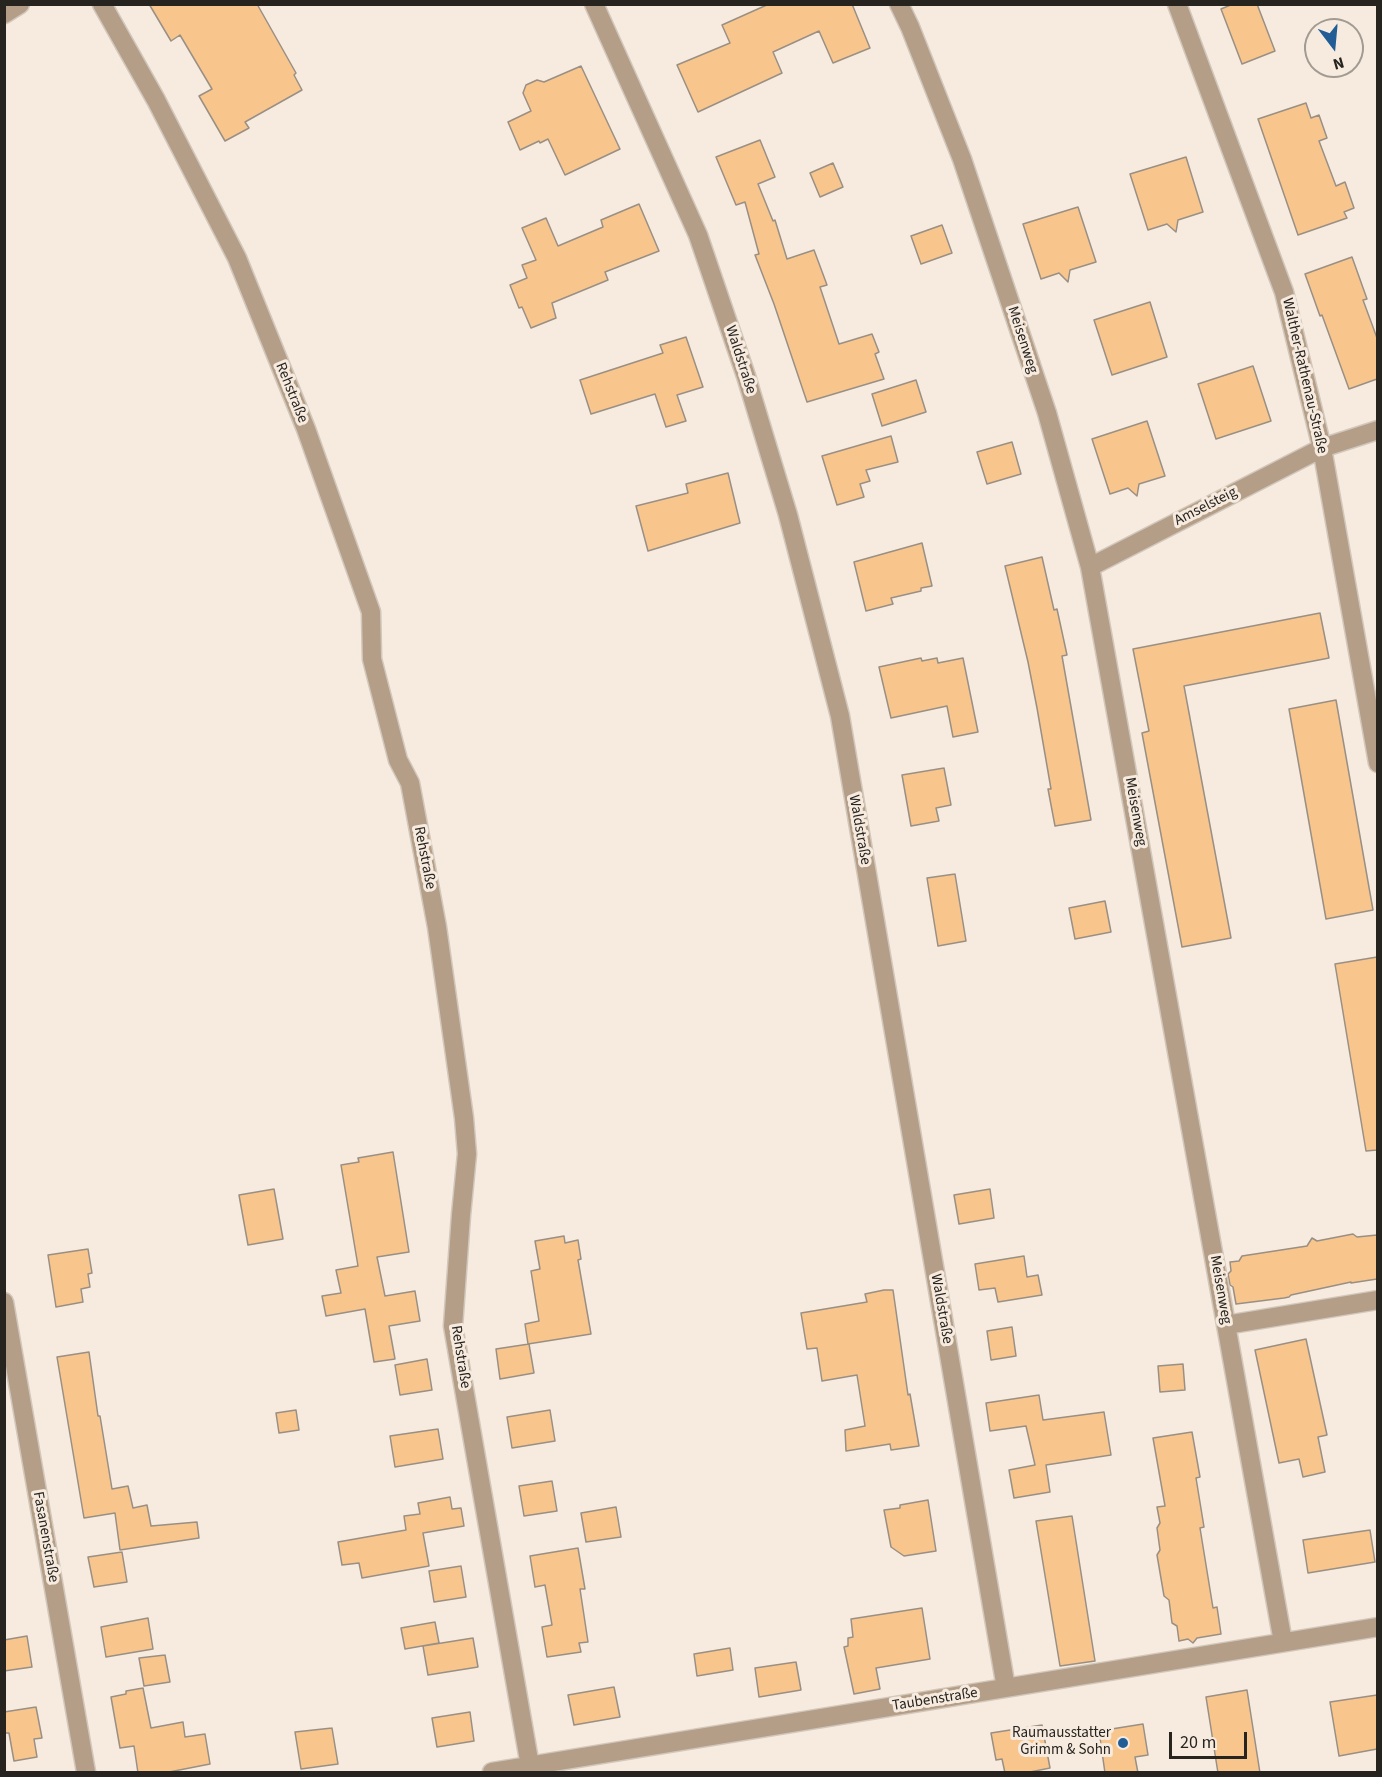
<!DOCTYPE html>
<meta charset="utf-8">
<style>
body{margin:0}
#map{position:relative;width:1382px;height:1777px;overflow:hidden;background:#f6ebde;font-family:"Source Sans 3",sans-serif}
canvas{display:block}
.frame{position:absolute;inset:0;border:6px solid #27231f;pointer-events:none}
.north{position:absolute;left:1304px;top:18px;width:60px;height:60px;box-sizing:border-box;background:#f6ebde;border:2px solid #a39b92;border-radius:50%;rotate:164deg;font-size:16px;font-weight:700;line-height:24px;text-align:center;color:#27231f}
.north::after{content:'';display:block;margin:auto;width:21px;height:27px;background:#225e95;clip-path:polygon(50% 0,100% 100%,50% 72%,0 100%)}
.scale{position:absolute;left:1169px;top:1732px;width:78px;height:27px;box-sizing:border-box;border:3px solid #27231f;border-top:0;padding-left:8px;font-size:18px;line-height:21px;white-space:nowrap;color:#27231f;-webkit-text-stroke:4px #f6ebde;paint-order:stroke}
</style>
<div id="map">
<canvas width="1382" height="1777"></canvas>
<div class="frame"></div>
<div class="north">N</div>
<div class="scale">20 m</div>
</div>
<script>
const g = document.querySelector('canvas').getContext('2d');
g.lineJoin = 'round';
function fill(path, color) {
  g.fillStyle = color;
  g.fill(path, 'evenodd');
}
function poly(rows) {
  const path = new Path2D();
  for (const r of rows) {
    path.moveTo(r[0], r[1]);
    for (let i = 2; i < r.length; i += 2) path.lineTo(r[i], r[i + 1]);
  }
  return path;
}
function trace(path, color, width, dash) {
  g.strokeStyle = color;
  g.lineWidth = width;
  g.lineCap = dash ? 'butt' : 'round';
  g.setLineDash(dash || []);
  g.stroke(path);
}
function write(font, color, halo, rows, align = 'center') {
  g.font = font + ' "Source Sans 3",sans-serif';
  g.lineWidth = 6;
  g.setLineDash([]);
  g.textBaseline = 'middle';
  g.strokeStyle = halo;
  g.fillStyle = color;
  for (const [text, x, y, turn = 0] of rows) {
    g.save();
    g.translate(x, y);
    g.rotate((+turn || 0) * Math.PI / 180);
    g.textAlign = isNaN(turn) ? turn : align;
    if (halo) g.strokeText(text, 0, 0);
    g.fillText(text, 0, 0);
    g.restore();
  }
}
const building = poly([
 [149,4,257,4,296,73,294,75,302,90,245,122,249,128,225,141,199,96,212,89,180,35,171,41,149,4],
 [769,4,852,4,870,48,833,63,819,31,773,52,782,73,698,112,677,65,730,43,722,25,769,4],
 [1233,4,1257,4,1275,51,1242,64,1221,9,1233,4],
 [581,66,620,149,565,175,548,139,540,143,539,141,520,150,508,122,531,111,523,93,526,85,537,80,544,82,581,66],
 [1306,103,1311,118,1319,115,1327,138,1319,141,1336,186,1345,182,1354,208,1344,212,1347,218,1298,235,1258,119,1306,103],
 [760,140,775,177,758,184,773,221,775,220,787,259,814,250,827,285,820,287,839,344,872,334,879,352,875,354,884,379,807,402,774,304,755,255,759,254,745,202,736,205,716,157,760,140],
 [1186,157,1203,212,1178,220,1176,232,1167,224,1148,230,1130,174,1186,157],
 [833,163,843,187,820,197,810,173,833,163],
 [639,204,659,251,605,272,608,280,552,303,556,318,531,328,522,307,519,308,510,285,527,278,522,265,536,260,522,228,546,218,558,246,603,227,601,220,639,204],
 [1078,207,1096,262,1070,270,1068,282,1059,273,1041,279,1023,224,1078,207],
 [942,225,952,253,921,264,911,236,942,225],
 [1352,257,1367,299,1363,300,1377,338,1377,379,1349,389,1322,315,1320,316,1305,274,1352,257],
 [1150,302,1167,357,1112,375,1094,320,1150,302],
 [686,337,703,387,677,395,686,421,666,427,655,394,591,414,580,380,663,353,660,345,686,337],
 [1253,366,1271,421,1216,439,1198,384,1253,366],
 [916,380,926,412,882,426,872,394,916,380],
 [1147,421,1165,476,1139,484,1137,496,1128,488,1110,494,1092,439,1147,421],
 [891,436,898,462,866,470,870,481,860,484,864,497,837,505,822,456,891,436],
 [1012,442,1021,474,987,484,977,452,1012,442],
 [728,473,740,523,648,551,636,506,688,493,686,484,728,473],
 [922,543,932,586,921,588,921,591,891,598,893,604,866,611,854,562,922,543],
 [1042,557,1054,610,1057,609,1067,655,1062,656,1091,820,1055,826,1048,789,1051,789,1037,708,1028,662,1005,566,1042,557],
 [1320,613,1329,658,1184,686,1231,938,1182,947,1142,733,1149,731,1133,649,1320,613],
 [921,658,922,661,937,658,938,663,963,658,978,732,953,737,947,706,891,718,879,667,921,658],
 [1336,700,1373,910,1326,919,1289,709,1336,700],
 [944,768,951,805,936,808,939,821,911,826,902,775,944,768],
 [955,874,966,941,938,946,927,878,955,874],
 [1105,901,1111,932,1075,939,1069,908,1105,901],
 [1377,957,1377,1150,1366,1151,1335,964,1377,957],
 [393,1152,409,1252,377,1257,385,1296,415,1291,420,1321,389,1326,395,1359,374,1362,365,1309,326,1316,322,1296,341,1293,336,1270,358,1266,341,1165,359,1162,358,1158,393,1152],
 [274,1189,283,1239,248,1245,239,1195,274,1189],
 [990,1189,994,1218,959,1224,954,1195,990,1189],
 [1353,1234,1357,1237,1377,1235,1377,1279,1351,1283,1351,1282,1291,1295,1289,1297,1284,1298,1236,1304,1233,1287,1230,1285,1228,1274,1231,1271,1230,1262,1239,1261,1242,1256,1307,1246,1312,1238,1317,1241,1353,1234],
 [564,1236,565,1243,578,1240,581,1259,578,1260,591,1334,528,1344,525,1324,539,1321,531,1271,540,1269,535,1241,564,1236],
 [88,1249,92,1273,88,1274,90,1287,81,1289,83,1302,56,1307,48,1255,88,1249],
 [1024,1256,1027,1277,1038,1275,1042,1295,998,1302,995,1288,979,1290,975,1264,1024,1256],
 [884,1290,893,1290,908,1395,910,1394,919,1446,891,1450,890,1444,846,1451,845,1430,865,1426,857,1375,822,1381,817,1348,807,1349,801,1313,867,1302,865,1294,884,1290],
 [1012,1327,1016,1356,991,1360,987,1331,1012,1327],
 [1306,1339,1327,1435,1318,1437,1325,1472,1303,1477,1299,1459,1279,1463,1255,1350,1306,1339],
 [529,1344,534,1373,500,1379,496,1349,529,1344],
 [89,1352,98,1416,100,1416,112,1489,128,1486,133,1508,147,1505,151,1526,197,1522,199,1538,120,1550,115,1513,84,1518,57,1357,89,1352],
 [427,1359,432,1390,400,1395,395,1365,427,1359],
 [1183,1364,1185,1390,1160,1392,1158,1366,1183,1364],
 [1039,1395,1043,1420,1104,1412,1111,1455,1046,1465,1050,1492,1014,1498,1009,1470,1035,1465,1026,1426,990,1431,986,1403,1039,1395],
 [296,1410,299,1430,279,1433,276,1413,296,1410],
 [550,1410,555,1441,512,1448,507,1417,550,1410],
 [438,1429,443,1459,395,1467,390,1436,438,1429],
 [1192,1432,1200,1477,1196,1478,1204,1527,1200,1528,1213,1608,1217,1607,1221,1634,1197,1638,1193,1643,1188,1639,1179,1641,1177,1626,1172,1623,1169,1600,1164,1596,1157,1555,1160,1550,1157,1528,1160,1523,1157,1507,1165,1506,1153,1438,1192,1432],
 [552,1481,557,1511,524,1516,519,1486,552,1481],
 [450,1497,452,1509,461,1508,464,1526,423,1533,429,1566,362,1578,359,1563,342,1565,338,1542,406,1530,404,1516,420,1514,418,1503,450,1497],
 [928,1500,936,1551,904,1556,891,1547,884,1510,900,1508,900,1505,928,1500],
 [616,1507,621,1537,586,1542,581,1513,616,1507],
 [1072,1516,1095,1661,1060,1666,1036,1521,1072,1516],
 [1370,1530,1375,1562,1308,1573,1303,1540,1370,1530],
 [578,1548,585,1589,580,1589,588,1642,579,1643,581,1652,547,1657,542,1627,552,1625,545,1585,535,1587,530,1556,578,1548],
 [122,1552,127,1582,94,1587,88,1557,122,1552],
 [461,1566,466,1597,434,1602,429,1571,461,1566],
 [922,1608,930,1659,876,1668,880,1689,854,1694,844,1647,848,1646,848,1638,853,1637,851,1619,922,1608],
 [148,1618,153,1649,106,1657,101,1627,148,1618],
 [435,1622,439,1643,405,1649,401,1628,435,1622],
 [27,1636,32,1667,4,1671,4,1640,27,1636],
 [473,1638,478,1667,428,1675,423,1646,473,1638],
 [730,1648,733,1670,697,1676,694,1654,730,1648],
 [165,1655,170,1682,144,1686,139,1658,165,1655],
 [796,1662,801,1690,759,1697,755,1668,796,1662],
 [614,1687,620,1717,574,1725,568,1695,614,1687],
 [143,1688,151,1728,183,1722,185,1737,205,1734,210,1764,164,1773,138,1773,134,1746,120,1748,111,1697,126,1694,126,1691,143,1688],
 [1247,1690,1260,1773,1218,1773,1206,1697,1247,1690],
 [1377,1695,1377,1749,1339,1756,1330,1702,1377,1695],
 [36,1707,42,1738,34,1739,37,1757,14,1761,9,1733,4,1733,4,1712,36,1707],
 [470,1712,474,1741,437,1747,432,1718,470,1712],
 [1143,1724,1148,1755,1135,1757,1138,1773,1105,1773,1099,1731,1143,1724],
 [1042,1725,1050,1768,1025,1773,1005,1773,1002,1759,996,1760,991,1733,1042,1725],
 [332,1728,338,1764,301,1769,295,1732,332,1728]
]);
const street = poly([
 [102,4,156,100,237,258,306,429,371,612,372,659,398,760,410,783,437,927,464,1118,467,1154,461,1215,453,1326,530,1766],
 [594,4,698,235,746,376,788,515,840,716,1006,1688],
 [899,4,910,27,962,159,1047,413,1090,567,1283,1642],
 [1177,4,1284,292,1322,448,1378,763],
 [4,14,20,4],
 [1090,567,1322,448,1378,430],
 [4,1302,86,1772],
 [1226,1325,1378,1300],
 [492,1772,1378,1627]
]);
const markers = [
 [1123,1743,6,"#225e95"]
];
const streetNames = [
 ["Meisenweg",1022,340,72],
 ["Waldstraße",740,360,72],
 ["Walther-Rathenau-Straße",1304,376,77],
 ["Rehstraße",291,393,68],
 ["Amselsteig",1206,507,-27],
 ["Meisenweg",1135,812,80],
 ["Waldstraße",859,830,80],
 ["Rehstraße",424,858,79],
 ["Meisenweg",1220,1290,80],
 ["Waldstraße",941,1309,80],
 ["Rehstraße",460,1357,81],
 ["Fasanenstraße",45,1537,80],
 ["Taubenstraße",935,1700,-9]
];
const poiNames = [
 ["Raumausstatter",1111,1734],
 ["Grimm & Sohn",1111,1751]
];
fill(building, '#f8c68d');
trace(building, '#9a8f84', 1.5);
trace(street, '#d1c7bc', 21);
trace(street, '#b49e87', 18);
for (const [x, y, r, color] of markers) {
  const dot = new Path2D();
  dot.arc(x, y, r, 0, 2 * Math.PI);
  g.fillStyle = color;
  g.fill(dot);
  trace(dot, '#f6ebde', 2);
}
write('15px', '#27231f', '#f6ebde', streetNames);
write('15px', '#27231f', '#f6ebde', poiNames, 'right');
</script>
